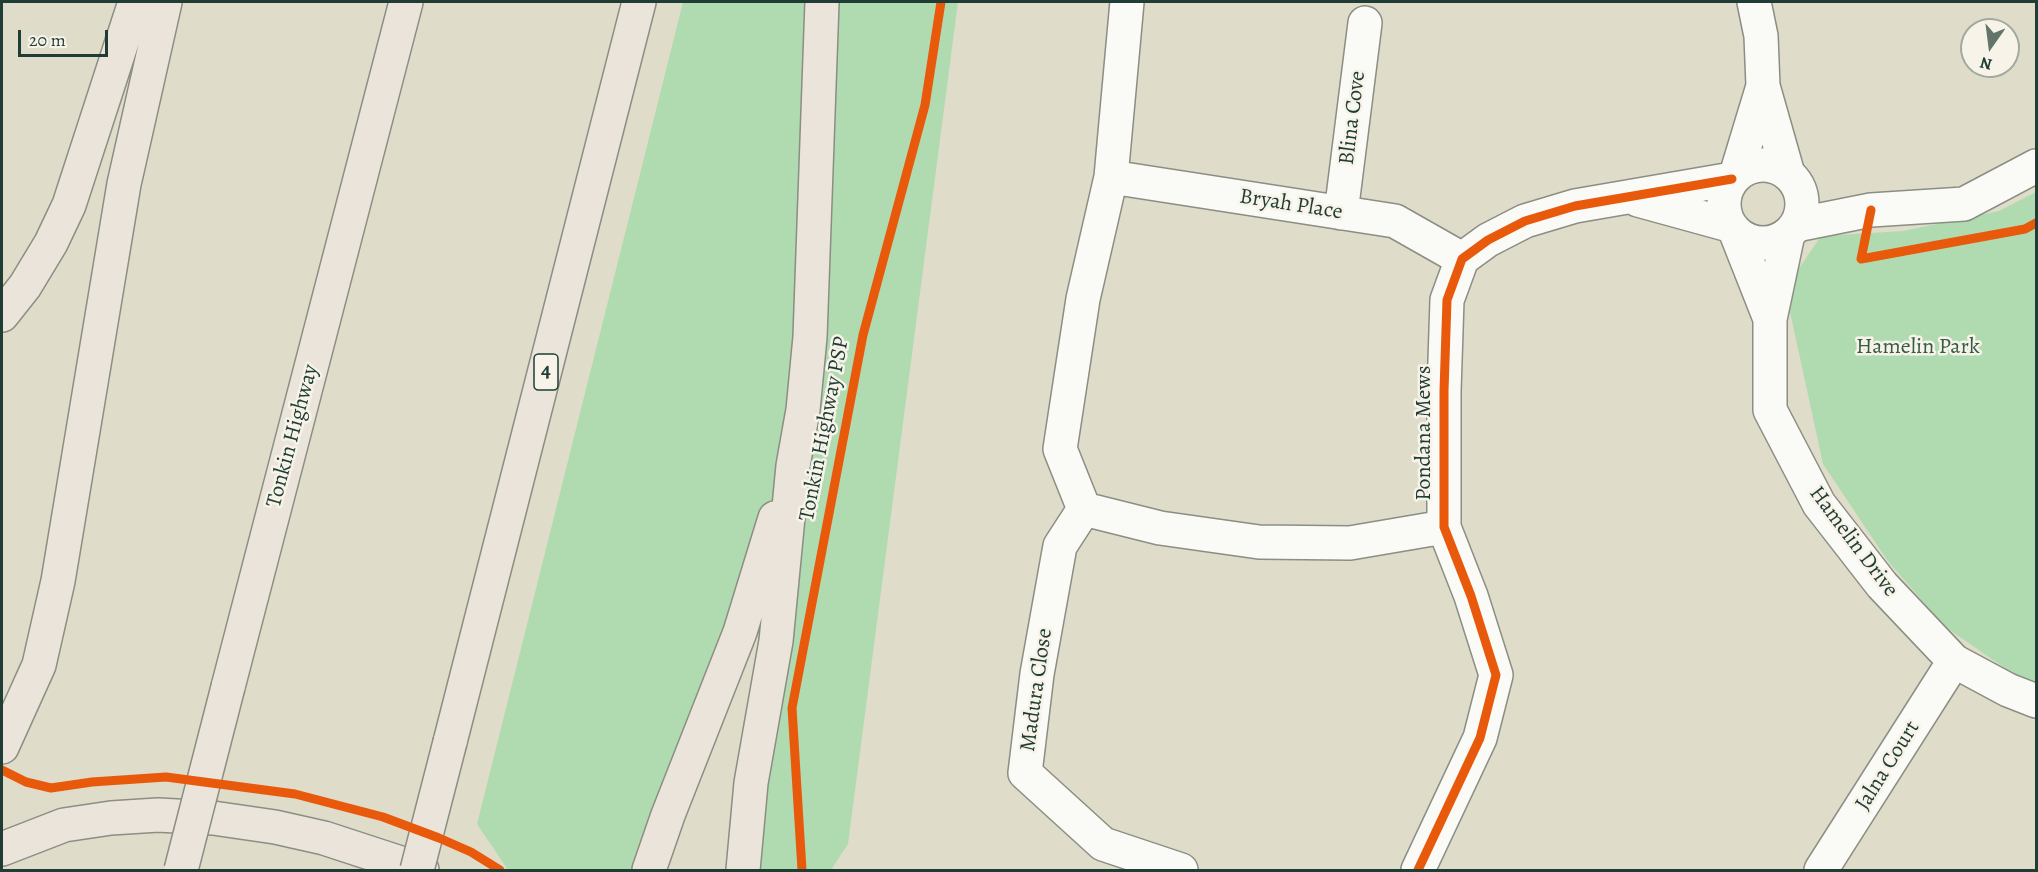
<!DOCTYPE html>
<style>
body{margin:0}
#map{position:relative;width:2038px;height:872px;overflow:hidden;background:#e0dcca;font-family:Alegreya,serif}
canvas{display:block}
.frame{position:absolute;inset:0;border:3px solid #1f3d34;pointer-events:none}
.north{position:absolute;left:1960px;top:18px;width:60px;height:60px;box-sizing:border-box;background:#f7f3e8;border:2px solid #a1aaa0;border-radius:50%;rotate:194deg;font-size:16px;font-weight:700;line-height:24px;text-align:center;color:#1f3d34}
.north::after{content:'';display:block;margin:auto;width:21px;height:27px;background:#637568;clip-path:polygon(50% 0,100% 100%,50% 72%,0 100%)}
.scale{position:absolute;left:18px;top:30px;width:90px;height:27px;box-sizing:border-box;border:3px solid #1f3d34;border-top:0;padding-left:8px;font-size:18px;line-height:21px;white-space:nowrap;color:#1f3d34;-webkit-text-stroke:4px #f7f3e8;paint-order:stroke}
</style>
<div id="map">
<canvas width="2038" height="872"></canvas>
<div class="frame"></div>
<div class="north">N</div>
<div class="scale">20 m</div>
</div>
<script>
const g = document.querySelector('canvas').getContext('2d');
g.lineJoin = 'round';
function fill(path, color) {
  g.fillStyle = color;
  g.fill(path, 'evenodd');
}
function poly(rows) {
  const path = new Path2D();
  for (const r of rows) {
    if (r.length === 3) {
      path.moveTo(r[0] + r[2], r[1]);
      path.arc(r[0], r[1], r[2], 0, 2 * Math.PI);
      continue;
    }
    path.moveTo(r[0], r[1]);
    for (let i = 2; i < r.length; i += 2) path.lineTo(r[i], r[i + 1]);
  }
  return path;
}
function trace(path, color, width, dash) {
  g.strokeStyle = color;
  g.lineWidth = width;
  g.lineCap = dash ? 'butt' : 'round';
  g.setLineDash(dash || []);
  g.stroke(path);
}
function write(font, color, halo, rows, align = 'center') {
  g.font = font + ' Alegreya,serif';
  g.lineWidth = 5;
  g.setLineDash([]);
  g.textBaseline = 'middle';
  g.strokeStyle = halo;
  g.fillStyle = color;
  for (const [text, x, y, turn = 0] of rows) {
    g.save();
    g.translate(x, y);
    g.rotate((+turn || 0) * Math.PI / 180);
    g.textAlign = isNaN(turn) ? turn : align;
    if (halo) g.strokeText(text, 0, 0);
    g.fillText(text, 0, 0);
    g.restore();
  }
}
const green = poly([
 [683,2,958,2,848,844,831,870,743,870,793,469,649,870,508,870,477,824],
 [2036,192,2036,683,2019,678,1944,626,1887,560,1823,464,1785,289,1821,236,1903,231,1999,211]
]);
const minor = poly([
 [1754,2,1761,36,1763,86,1788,174],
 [1763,204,39],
 [1736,175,1763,86],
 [1111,177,1395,221,1462,259],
 [1638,200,1729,225],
 [1341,213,1365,23],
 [1796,225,1871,210,1964,204,2036,166],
 [1736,233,1770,319],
 [1788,234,1770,319,1770,410,1819,504,1882,585,1954,661,2008,690,2036,701],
 [1084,509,1060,449,1083,299,1111,177,1127,2],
 [1181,870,1103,844,1025,773,1037,674,1060,546,1084,509,1160,528,1259,542,1350,543,1444,527],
 [1418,870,1480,738,1496,675,1471,596,1444,527,1444,391,1447,300,1462,259,1488,240,1525,221,1575,206,1732,179],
 [1821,870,1954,661]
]);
const major = poly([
 [2,849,64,825,111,818,158,815,213,818,275,827,324,838,422,870]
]);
const highway = poly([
 [2,315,25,286,51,243,69,205,135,2],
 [228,687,406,2],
 [450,742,639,2],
 [2,747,39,665,58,581,124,184,165,2],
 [649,870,668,815,740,632,775,518],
 [743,870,751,783,776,641,793,466,803,410,810,337,822,2]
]);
const highwayBridge = poly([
 [181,870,228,687],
 [417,870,450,742]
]);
const cycleway = poly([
 [1871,210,1861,259,2025,229,2036,223],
 [2,770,26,782,51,788,92,782,166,777,295,794,383,817,439,838,471,852,500,870],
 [802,870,792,708,863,335,925,105,941,2],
 [1418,870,1480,738,1496,675,1471,596,1444,527,1444,391,1447,300,1462,259,1488,240,1525,221,1575,206,1732,179]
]);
const shields = [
 [546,372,24]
];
const shieldNames = [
 ["4",546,372]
];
const streetNames = [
 ["Blina Cove",1353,118,-83],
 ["Bryah Place",1291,205,9],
 ["Tonkin Highway PSP",825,429,-79],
 ["Pondana Mews",1425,433,-90],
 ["Tonkin Highway",293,436,-75],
 ["Hamelin Drive",1853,542,53],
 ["Madura Close",1037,690,-82],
 ["Jalna Court",1888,766,-58]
];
const parkNames = [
 ["Hamelin Park",1918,348]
];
fill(green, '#b0dbb0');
trace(minor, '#8b8e83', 36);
trace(major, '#8b8e83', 36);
trace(highway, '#8b8e83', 36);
trace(minor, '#fafaf7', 33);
trace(major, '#ebe4da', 33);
trace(highway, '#ebe4da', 33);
trace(highwayBridge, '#8b8e83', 36, []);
trace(highwayBridge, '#ebe4da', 33);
trace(cycleway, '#e8590c', 9);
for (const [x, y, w] of shields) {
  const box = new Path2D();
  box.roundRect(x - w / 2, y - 18, w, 36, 4.5);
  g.fillStyle = '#f7f3e8';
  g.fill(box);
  trace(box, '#1f3d34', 1.5);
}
write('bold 21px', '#1f3d34', null, shieldNames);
write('22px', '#1f3d34', '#f7f3e8', streetNames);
write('22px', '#345c48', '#f7f3e8', parkNames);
</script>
